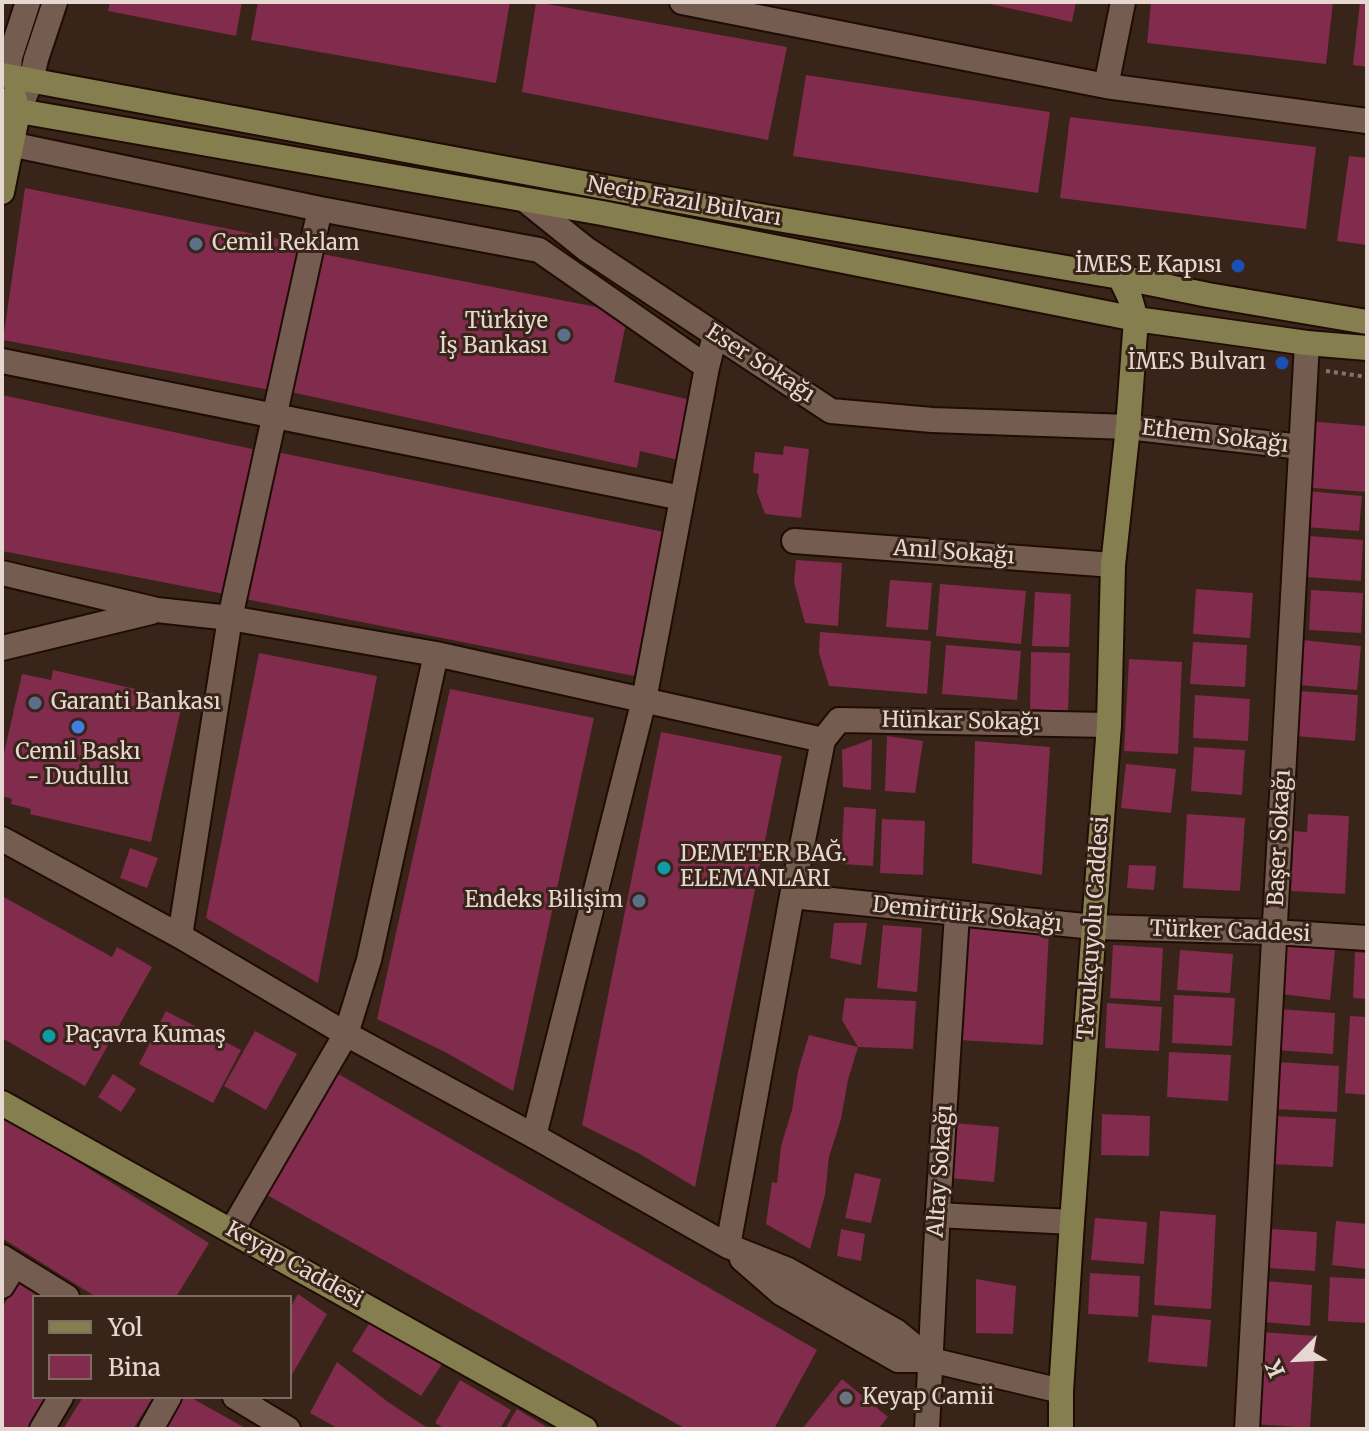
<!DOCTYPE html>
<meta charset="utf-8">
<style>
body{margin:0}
#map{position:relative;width:1369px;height:1431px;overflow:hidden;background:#382419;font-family:Merriweather,serif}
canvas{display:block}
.frame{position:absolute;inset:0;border:4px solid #e6d8d1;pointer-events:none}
.legend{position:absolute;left:32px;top:1295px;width:260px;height:104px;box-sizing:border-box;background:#382419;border:2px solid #7e6c63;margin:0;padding:10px 14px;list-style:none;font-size:24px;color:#e6d8d1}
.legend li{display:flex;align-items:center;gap:16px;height:40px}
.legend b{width:40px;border:2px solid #7e6c63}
.north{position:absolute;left:1257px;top:1319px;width:80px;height:80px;-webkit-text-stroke:6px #382419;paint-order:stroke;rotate:246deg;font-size:22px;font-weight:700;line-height:32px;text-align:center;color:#e6d8d1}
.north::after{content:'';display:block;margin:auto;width:28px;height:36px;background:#e6d8d1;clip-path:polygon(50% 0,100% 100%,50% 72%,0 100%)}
</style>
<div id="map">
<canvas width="1369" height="1431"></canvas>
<div class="frame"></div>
<ul class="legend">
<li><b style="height:10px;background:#857e4e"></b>Yol</li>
<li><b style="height:22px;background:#812b4d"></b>Bina</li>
</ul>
<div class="north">K</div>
</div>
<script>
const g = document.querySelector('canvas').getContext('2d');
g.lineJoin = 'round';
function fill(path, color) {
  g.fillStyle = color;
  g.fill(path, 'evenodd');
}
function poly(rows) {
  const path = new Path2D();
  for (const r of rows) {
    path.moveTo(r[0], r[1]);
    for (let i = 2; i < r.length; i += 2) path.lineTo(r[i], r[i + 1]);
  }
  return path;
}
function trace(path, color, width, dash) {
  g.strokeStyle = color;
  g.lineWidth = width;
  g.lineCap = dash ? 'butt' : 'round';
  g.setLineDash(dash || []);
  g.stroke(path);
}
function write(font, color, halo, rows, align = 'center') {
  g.font = font + ' Merriweather,serif';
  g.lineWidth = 6;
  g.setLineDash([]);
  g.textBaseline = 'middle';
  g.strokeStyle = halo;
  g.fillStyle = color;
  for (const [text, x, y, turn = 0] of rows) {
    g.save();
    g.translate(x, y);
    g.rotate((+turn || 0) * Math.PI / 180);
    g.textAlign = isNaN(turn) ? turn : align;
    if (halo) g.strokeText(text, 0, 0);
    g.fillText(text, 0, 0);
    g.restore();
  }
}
const building = poly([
 [110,2,242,2,236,36,108,11],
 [258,2,510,2,496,83,251,40],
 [536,2,787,47,768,140,522,92],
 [981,2,1076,2,1072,22],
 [1151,2,1333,2,1326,64,1147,43],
 [1360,2,1367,2,1367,67,1353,65],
 [806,75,1050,112,1038,193,793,156],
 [1070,117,1316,147,1306,229,1060,198],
 [1349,156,1367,158,1367,245,1337,241],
 [25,188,304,244,270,390,3,340],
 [322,254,628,313,614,382,691,400,678,460,640,451,637,468,291,392],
 [2,395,257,450,224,594,2,551],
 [1306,421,1367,426,1367,492,1301,487],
 [784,446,809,449,801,518,765,514,757,492,759,474,753,473,755,452,783,455],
 [277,452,664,532,634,676,245,599],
 [1307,491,1362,496,1359,531,1305,527],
 [1308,536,1363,540,1361,581,1306,577],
 [796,560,842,563,838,626,805,623,794,582],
 [890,580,932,583,928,630,886,627],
 [940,584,1026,591,1021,644,936,636],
 [1196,589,1253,593,1250,638,1193,634],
 [1311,590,1363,593,1361,633,1309,630],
 [1035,592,1071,594,1069,647,1032,646],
 [820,632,931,641,927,694,829,686,819,653],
 [1302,640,1361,646,1357,690,1299,685],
 [1193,642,1247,645,1245,687,1190,684],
 [946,645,1021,651,1017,700,942,694],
 [1031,652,1070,653,1068,711,1030,709],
 [259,653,377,676,318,983,206,918],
 [1129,659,1182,662,1178,754,1124,751],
 [53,670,183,700,151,842,30,814,31,809,11,804,12,799,2,796,2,762,22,674,51,680],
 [450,689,594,718,513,1091,447,1053,377,1019],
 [1299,691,1358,695,1355,741,1296,736],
 [1195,695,1250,699,1248,741,1193,738],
 [661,732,782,756,695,1187,640,1154,582,1125],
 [887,736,923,741,915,793,885,791],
 [872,739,871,790,843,787,842,750],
 [975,741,1050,747,1042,875,972,863],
 [1194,747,1245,750,1242,795,1191,791],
 [1126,764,1176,769,1171,813,1121,808],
 [844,807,876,809,873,866,841,864],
 [1187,814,1245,818,1240,891,1183,888],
 [1308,814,1349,816,1345,894,1291,891,1294,831,1307,832],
 [882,819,925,821,923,875,880,873],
 [130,848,158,858,147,888,120,878],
 [1129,865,1156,866,1154,890,1127,888],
 [2,896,112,957,117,947,152,967,85,1086,2,1038],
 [834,923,867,923,861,965,830,958],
 [883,925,922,928,917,992,877,988],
 [966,927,1049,932,1043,1045,959,1040],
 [1286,944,1335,950,1330,1000,1281,994],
 [1113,945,1163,948,1160,1001,1110,998],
 [1180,950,1233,954,1230,993,1177,990],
 [1355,952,1367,953,1367,999,1353,998],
 [1174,995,1235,998,1232,1046,1172,1043],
 [845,998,916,1001,913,1049,858,1047,842,1020],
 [1107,1003,1162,1007,1159,1051,1105,1048],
 [1279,1009,1335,1013,1333,1054,1276,1050],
 [166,1011,241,1050,213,1103,139,1064],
 [1350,1016,1367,1017,1367,1095,1345,1093],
 [255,1031,297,1054,266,1110,224,1086],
 [809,1035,858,1047,848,1080,841,1119,829,1157,825,1195,810,1249,766,1224,772,1182,777,1183,781,1146,792,1110,798,1071],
 [1169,1052,1231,1055,1228,1101,1167,1097],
 [1276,1062,1339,1066,1337,1112,1274,1109],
 [335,1072,817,1350,774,1429,686,1429,267,1195],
 [113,1074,136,1089,121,1112,98,1097],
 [1102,1114,1150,1116,1149,1156,1101,1155],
 [2,1115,209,1243,176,1297,96,1297,2,1238],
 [1273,1116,1336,1119,1333,1167,1270,1164],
 [954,1123,999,1127,994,1182,949,1178],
 [855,1173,881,1179,871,1223,845,1218],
 [1160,1211,1216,1215,1211,1309,1154,1305],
 [1095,1218,1147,1222,1144,1264,1091,1260],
 [1336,1221,1367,1224,1367,1269,1332,1265],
 [841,1229,865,1234,861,1261,837,1256],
 [1270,1229,1317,1232,1315,1271,1267,1268],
 [1090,1273,1140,1276,1138,1317,1088,1314],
 [1330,1277,1367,1279,1367,1323,1328,1321],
 [976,1279,1016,1286,1013,1334,976,1333],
 [18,1281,41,1297,34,1297,34,1397,51,1397,32,1429,2,1429,2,1308],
 [1266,1281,1312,1285,1310,1326,1263,1322],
 [298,1294,327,1314,290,1378,290,1308],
 [1152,1315,1211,1320,1207,1367,1148,1362],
 [372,1319,442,1364,421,1396,352,1351],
 [1261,1332,1316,1336,1310,1428,1255,1424],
 [337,1362,388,1402,429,1429,339,1429,310,1413],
 [842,1379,888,1417,878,1429,802,1429],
 [460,1380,511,1410,500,1429,446,1429,435,1423],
 [83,1397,149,1397,152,1399,133,1429,63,1429],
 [184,1397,190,1397,247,1429,166,1429],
 [517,1409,550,1429,505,1429]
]);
const path = poly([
 [1326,371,1367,377]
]);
const minor = poly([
 [682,2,1106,86,1367,121],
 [8,76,10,57,28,2],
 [1106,86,1123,2],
 [18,112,31,81,36,59,55,2],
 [10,144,320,209,539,250,707,367],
 [525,200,586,249,831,411,932,420,1128,427,1301,447],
 [2,361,682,498],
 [794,541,1113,565],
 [2,573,157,610,230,618,436,654,823,740,792,896,728,1246],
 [2,648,151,612],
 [823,740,839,720,1109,725],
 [2,839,180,936,346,1034,534,1136,728,1246,788,1270,897,1332,931,1360],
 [792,896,1094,927,1274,932,1367,938],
 [180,936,230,618,320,209],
 [534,1136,644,700,707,367,715,335],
 [937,1215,1072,1222],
 [232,1230,346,1034,369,960,436,654],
 [2,1257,67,1297],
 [742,1259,781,1293,898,1360,931,1360,1061,1391],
 [2,1286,15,1265],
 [235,1397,288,1429],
 [42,1429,61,1397],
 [151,1429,169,1397],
 [927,1429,938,1210,957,914],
 [1247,1429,1307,343]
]);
const major = poly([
 [2,75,766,217,1120,277,1208,295,1367,322],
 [2,108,602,213,1136,319,1307,343,1367,348],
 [2,192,18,112,14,96],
 [2,1103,585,1429],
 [1061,1429,1061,1391,1072,1222,1109,725,1113,565,1128,427,1136,319,1130,298,1120,277]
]);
const markers = [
 [196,244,8,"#5c6f8a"],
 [1238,266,8,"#1a4fb4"],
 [564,335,8,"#5c6f8a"],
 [1282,363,8,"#1a4fb4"],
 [35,703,8,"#5c6f8a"],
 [78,727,8,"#3f7fe0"],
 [664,868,8,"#0f9aa8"],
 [639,901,8,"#5c6f8a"],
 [49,1036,8,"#0f9aa8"],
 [846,1398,8,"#6b7280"]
];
const streetNames = [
 ["Necip Fazıl Bulvarı",684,202,10],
 ["Eser Sokağı",760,364,33],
 ["Ethem Sokağı",1215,437,7],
 ["Anıl Sokağı",954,553,4],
 ["Hünkar Sokağı",961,722,1],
 ["Başer Sokağı",1280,838,-87],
 ["Demirtürk Sokağı",967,915,6],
 ["Tavukçuyolu Caddesi",1094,928,-86],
 ["Türker Caddesi",1230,932,2],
 ["Altay Sokağı",941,1171,-86],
 ["Keyap Caddesi",294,1265,29]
];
const poiNames = [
 ["Cemil Reklam",212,244],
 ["İMES E Kapısı",1222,266,"right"],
 ["Türkiye",548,322,"right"],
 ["İş Bankası",548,347,"right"],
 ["İMES Bulvarı",1266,363,"right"],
 ["Garanti Bankası",51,703],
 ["Cemil Baskı",78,753,"center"],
 ["- Dudullu",78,778,"center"],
 ["DEMETER BAĞ.",680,855],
 ["ELEMANLARI",680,880],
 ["Endeks Bilişim",623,901,"right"],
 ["Paçavra Kumaş",65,1036],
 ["Keyap Camii",862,1398]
];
fill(building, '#812b4d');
trace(minor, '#1f0c04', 28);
trace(major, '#1f0c04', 28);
trace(path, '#86746b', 4, [4, 4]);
trace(minor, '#755c50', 24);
trace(major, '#857e4e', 24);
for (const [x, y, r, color] of markers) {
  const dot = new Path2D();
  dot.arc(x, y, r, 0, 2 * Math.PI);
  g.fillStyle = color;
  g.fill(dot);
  trace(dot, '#382419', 3);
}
write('22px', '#e6d8d1', '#382419', streetNames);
write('22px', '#e6d8d1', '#382419', poiNames, 'left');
</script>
